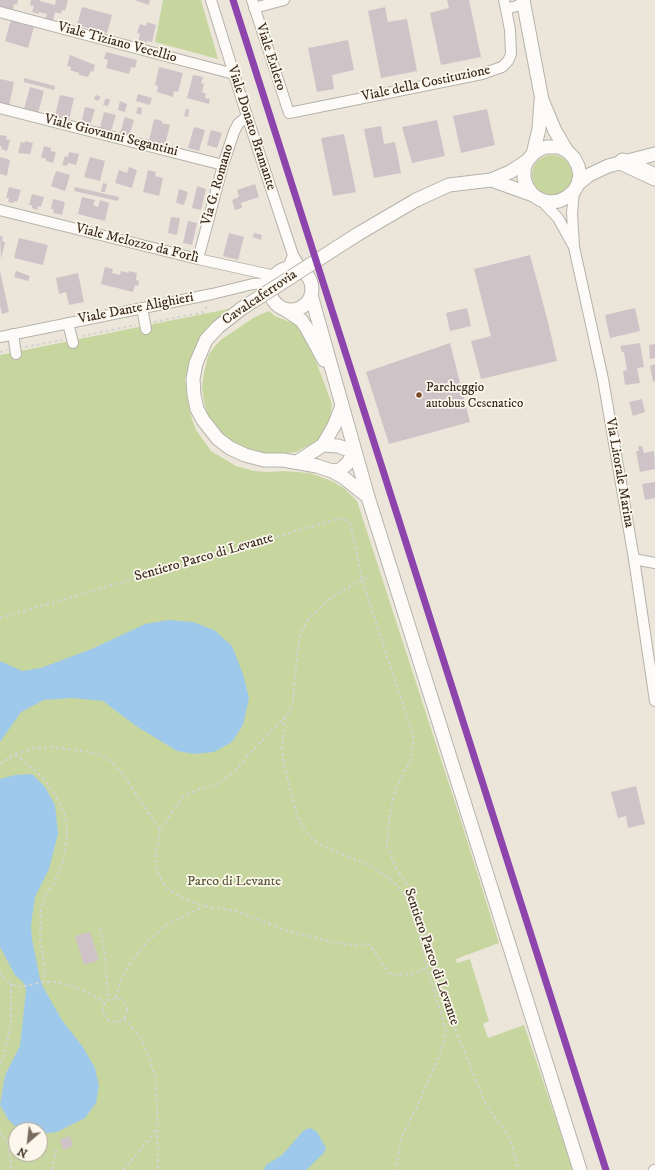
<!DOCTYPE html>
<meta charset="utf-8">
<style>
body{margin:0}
#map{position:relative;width:655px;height:1170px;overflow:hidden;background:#ebe6d9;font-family:"IM FELL DW Pica",serif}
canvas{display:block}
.north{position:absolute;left:8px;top:1122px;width:40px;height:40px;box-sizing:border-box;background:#fbf7ec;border:1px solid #aea59a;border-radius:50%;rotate:208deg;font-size:11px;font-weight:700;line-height:16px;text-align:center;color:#3b2a1e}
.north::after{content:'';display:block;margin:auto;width:14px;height:18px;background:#796c5f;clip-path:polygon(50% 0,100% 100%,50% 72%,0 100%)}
</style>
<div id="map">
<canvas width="655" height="1170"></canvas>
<div class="north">N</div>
</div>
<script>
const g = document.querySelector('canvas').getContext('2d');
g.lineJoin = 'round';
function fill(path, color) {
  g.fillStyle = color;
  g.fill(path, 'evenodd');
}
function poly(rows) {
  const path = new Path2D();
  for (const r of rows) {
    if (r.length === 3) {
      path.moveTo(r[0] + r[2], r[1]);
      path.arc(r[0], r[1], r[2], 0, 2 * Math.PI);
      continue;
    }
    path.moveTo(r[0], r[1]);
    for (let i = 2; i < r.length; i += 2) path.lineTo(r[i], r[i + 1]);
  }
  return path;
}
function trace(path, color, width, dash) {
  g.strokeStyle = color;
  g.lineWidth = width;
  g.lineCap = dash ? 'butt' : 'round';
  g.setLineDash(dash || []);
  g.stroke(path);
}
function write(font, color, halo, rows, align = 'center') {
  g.font = font + ' "IM FELL DW Pica",serif';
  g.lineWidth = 3.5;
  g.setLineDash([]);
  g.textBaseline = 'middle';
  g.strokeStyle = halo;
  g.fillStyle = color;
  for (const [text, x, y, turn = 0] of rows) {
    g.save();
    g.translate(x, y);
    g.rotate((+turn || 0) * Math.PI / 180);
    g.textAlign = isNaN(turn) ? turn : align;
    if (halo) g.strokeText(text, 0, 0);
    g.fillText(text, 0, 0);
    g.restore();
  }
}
const green = poly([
 [163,0,201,0,218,59,155,42],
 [552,175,20],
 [238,307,196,347,185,380,189,408,192,419,196,430,211,451,236,466,254,471,268,472,284,471,310,473,332,481,345,489,357,501,461,821,499,943,456,959,457,963,470,959,489,1021,483,1024,488,1038,524,1025,573,1170,0,1170,0,355],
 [16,1130,40,1130,40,1154,16,1154],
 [269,311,275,316,295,324,304,335,311,348,332,404,330,419,320,439,296,452,279,454,253,453,223,437,208,417,204,402,202,387,204,373,208,356,214,347,222,339,255,317]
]);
const water = poly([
 [169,620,193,622,214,630,232,646,243,674,249,698,243,725,232,742,214,752,194,754,177,751,136,726,103,701,72,698,44,700,21,712,0,742,0,661,22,671,41,668,94,648,145,624],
 [32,774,45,787,55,805,58,834,49,869,35,897,31,925,32,939,40,979,43,987,62,1020,83,1047,95,1068,99,1086,96,1103,85,1118,57,1132,40,1134,40,1130,19,1130,8,1119,0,1105,5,1075,20,1046,26,990,23,982,15,975,0,947,0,779,15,775],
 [310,1128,317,1132,326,1148,324,1153,306,1170,264,1170,266,1165,282,1155,304,1130]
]);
const building = poly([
 [0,0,18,0,17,5,14,4,13,10,0,6],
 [31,0,40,0,40,1,55,5,56,0,68,0,65,11,62,10,61,14,55,12,53,21,45,19,47,14,39,12,39,14,32,12,34,6,30,5],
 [134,0,150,0,149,5],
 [447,0,469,0,481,57,441,65,430,13,449,8],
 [82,7,112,15,107,33,77,25],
 [385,7,388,22,407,19,417,71,381,78,368,11],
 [11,20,34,27,28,48,5,41],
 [147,22,156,25,152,42,147,41,146,44,138,42,140,34,137,33,140,24,146,26],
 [348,40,354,70,332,75,334,89,317,92,308,48],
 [106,52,137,60,135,68,131,67,129,74,106,68,108,60,104,59],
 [70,55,95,65,93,72,91,71,88,77,79,75,79,73,70,70,71,67,67,66],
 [159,67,183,73,178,92,174,91,173,97,157,92,158,86,155,85],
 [193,75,203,77,201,83,204,84,202,92,206,94,205,98,210,99,209,104,187,98],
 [24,78,55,86,54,90,24,82],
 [0,79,14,82,9,106,0,104],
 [30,87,44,91,38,113,24,109],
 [138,94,152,98,150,105,136,101],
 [60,95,74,98,69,120,55,116],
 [96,95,101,97,98,101,94,99],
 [106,98,110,100,108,106,103,105],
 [120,101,127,104,125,112,118,110],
 [85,107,95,109,90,126,81,124],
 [138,107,142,108,141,115,136,113],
 [186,109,189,109,188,117,184,116],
 [487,109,495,145,461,153,453,116],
 [104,112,116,115,111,131,100,128],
 [125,117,134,120,129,136,120,133],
 [154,119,162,121,162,123,170,125,165,145,149,141],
 [437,120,445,156,412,163,402,127],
 [381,126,384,144,395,142,401,173,374,178,364,129],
 [194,127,205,130,199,151,188,148],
 [211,130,222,133,217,148,207,145],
 [344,134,356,192,333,196,321,138],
 [0,135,7,136,6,139,10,140,7,151,1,149,2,147,0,146],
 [25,141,33,143,30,154,18,153,21,142,25,143],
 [44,146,51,148,51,151,56,152,53,163,46,161,46,159,41,157],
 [69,152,79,154,76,165,68,163,67,166,62,165,65,156,68,157],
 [0,157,10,160,7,176,0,174],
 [90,157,105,161,100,181,84,177],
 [129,167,137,170,132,188,115,183,119,170,127,173],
 [148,170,156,172,155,176,163,178,159,196,143,192],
 [56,171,70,175,65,191,51,186],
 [103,183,107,184,105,192,101,192],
 [255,184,259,197,241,203,242,208,235,210,232,200,239,197,237,190],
 [197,186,206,189,201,210,192,208],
 [9,187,21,190,17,202,14,201,13,203,8,202,9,198,6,198],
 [75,187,119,197,118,201,74,191],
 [179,189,188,192,184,205,176,203],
 [32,194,44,197,41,207,38,206,37,210,32,208,32,205,29,205],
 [82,197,95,200,93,205,98,207,100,200,109,203,105,221,78,214],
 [53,199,65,202,62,215,53,213,54,210,51,209],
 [171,217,180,218,177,235,168,233],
 [188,221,197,223,192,245,183,243],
 [229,233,244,237,238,260,223,256],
 [254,233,262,235,261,240,253,237],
 [0,236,3,237,2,241,5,242,1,259],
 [19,238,48,245,43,265,14,258],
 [530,255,548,322,557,361,481,379,471,341,491,336,474,269],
 [105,267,113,269,112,273,120,275,121,271,128,273,129,271,137,273,136,280,139,281,138,286,135,285,133,292,101,284],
 [0,271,9,312,2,314,0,305],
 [16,271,30,276,28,281,14,277],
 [78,273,84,302,69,305,66,292,59,294,56,278],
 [467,308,471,326,450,331,446,313],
 [635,308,640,331,610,338,605,315],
 [450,343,470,422,389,444,366,372],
 [640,343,644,367,637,368,640,383,625,385,623,371,627,370,624,352,622,352,620,346],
 [655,344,655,358,650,359,649,345],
 [655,364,655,381,653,382,650,366],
 [642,399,645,412,633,416,629,402],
 [638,446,642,446,644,453,654,451,655,469,640,472,636,451,639,451],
 [655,482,655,498,645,500,642,484],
 [636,786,645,824,628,828,626,816,618,818,611,792],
 [90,932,99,960,84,965,75,936],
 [70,1136,73,1146,63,1150,60,1139]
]);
const path = poly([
 [154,322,204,312,207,306],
 [82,336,136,325],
 [25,347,62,340],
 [0,352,7,350],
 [0,618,334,520,344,518,350,523,362,579,414,739,410,762,403,773,394,794,390,814,387,846,397,870,413,892,433,961,442,996,468,1061,486,1105,509,1136,519,1170],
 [285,717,282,748,284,765,297,816,302,826,311,837,323,846,373,867,390,879,400,889,408,901,419,934,427,968,446,1030,444,1042,440,1054,416,1109,401,1139,397,1163,398,1170],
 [15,754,39,774,54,792,66,818,67,834,64,858,54,883,45,895,41,909,40,939,45,967,44,982],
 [0,764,15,754,35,748,52,747,89,752,101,755,112,762,124,776,160,830],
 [205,906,237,911,287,931,342,944,356,945,369,944,391,975,411,974,427,968],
 [100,928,105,955,108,1000],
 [0,972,3,978,11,984,21,987,42,982,56,982,75,987,94,996,105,1003],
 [116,998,121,979,131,962,147,942,165,926,205,906,184,899,167,888,159,876,155,860,160,830,183,797,200,789,218,784,236,770,251,752,285,717,290,710,293,701,297,656,300,635,308,619,326,602,341,591,370,576],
 [115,1010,12],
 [124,1018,141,1038,149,1058,155,1076,157,1103,158,1170],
 [0,1063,4,1055,11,1023,11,984],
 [0,1132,8,1144,12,1170],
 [52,1170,56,1150],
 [123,1170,139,1152,156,1130]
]);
const minor = poly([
 [211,0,247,116,293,255,304,273],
 [252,0,289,113,482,74,502,67,508,61,511,54,510,30,506,9],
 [504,0,506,9,524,4],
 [254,8,284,0],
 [0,12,234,74],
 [0,108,223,165],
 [574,191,572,213,574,247,603,379,634,559,655,701],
 [541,200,558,218,573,245],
 [0,210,198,259,275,276],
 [198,259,223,165,234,132,238,124,247,116],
 [286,269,290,263,293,255],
 [142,308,146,329],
 [68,323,73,343],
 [13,334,16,354],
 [0,337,212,294,253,284,271,283],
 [634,559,655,563],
 [654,1170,655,1170]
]);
const tertiary = poly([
 [523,0,542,100,555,131,567,151],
 [533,154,539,129,541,101],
 [491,180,533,195,541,200,550,202,559,201,567,197,574,191,578,184,580,175,578,166,574,158,567,151,559,147,547,147,540,149,533,154,527,161,524,169,524,178,527,187,533,195],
 [578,184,589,175,608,166,655,154],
 [358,234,416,200,449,185,491,180,510,172,527,161],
 [291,289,21],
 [311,295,368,497,580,1170],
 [241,309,218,327,206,340,196,363,193,379,194,395,197,409,203,420,218,439,230,448,245,455,264,460,283,460,317,466,332,471,343,477,368,497],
 [286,310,301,320,306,327,324,360],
 [323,445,338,446,355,452],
 [297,462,323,445,334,426,342,406],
 [332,471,340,470,347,464,355,452]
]);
const trunk = poly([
 [623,162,655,177]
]);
const tertiaryBridge = poly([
 [241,309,358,234]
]);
const rail1 = poly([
 [233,0,606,1170]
]);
const markers = [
 [419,395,3.5,"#7a4b2a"]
];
const busNames = [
 ["Parcheggio",426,388],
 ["autobus Cesenatico",426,404]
];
const streetNames = [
 ["Viale Tiziano Vecellio",117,43,15],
 ["Viale Eulero",270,57,72],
 ["Viale della Costituzione",426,84,-12],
 ["Viale Donato Bramante",251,128,72],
 ["Viale Giovanni Segantini",111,136,14],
 ["Via G. Romano",218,185,-74],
 ["Viale Melozzo da Forlì",137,244,14],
 ["Cavalcaferrovia",260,298,-34],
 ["Viale Dante Alighieri",136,309,-11],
 ["Via Litorale Marina",619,473,80],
 ["Sentiero Parco di Levante",204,558,-16],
 ["Sentiero Parco di Levante",431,957,71]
];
const parkNames = [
 ["Parco di Levante",234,882]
];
fill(green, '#c7d69f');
fill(water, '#9fc9ea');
fill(building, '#cfc3c8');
trace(minor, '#b7b2a9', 12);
trace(tertiary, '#b7b2a9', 15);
trace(trunk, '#b7b2a9', 19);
trace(path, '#d5d2cf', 2, [3, 3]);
trace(minor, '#fcfbf9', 10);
trace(tertiary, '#fcfbf9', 13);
trace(trunk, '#fcfbf9', 17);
trace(tertiaryBridge, '#b7b2a9', 15, []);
trace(tertiaryBridge, '#fcfbf9', 13);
trace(rail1, '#8e44ad', 7);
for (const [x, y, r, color] of markers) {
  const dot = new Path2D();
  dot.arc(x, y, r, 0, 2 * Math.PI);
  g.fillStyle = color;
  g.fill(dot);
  trace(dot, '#fbf7ec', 1.5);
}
write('13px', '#3b2a1e', '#fbf7ec', busNames, 'left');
write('14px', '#3b2a1e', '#fbf7ec', streetNames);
write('14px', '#5c5936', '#fbf7ec', parkNames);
</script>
